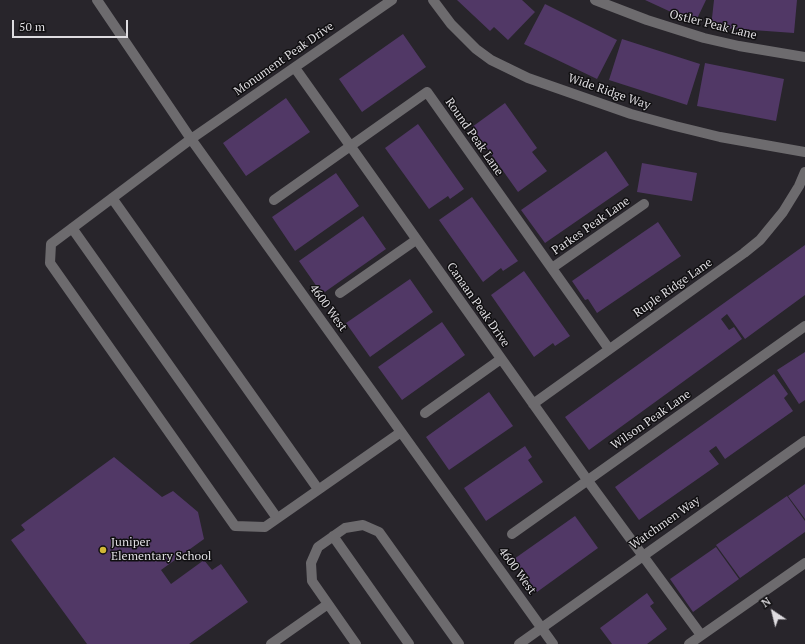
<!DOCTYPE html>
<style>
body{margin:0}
#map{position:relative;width:805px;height:644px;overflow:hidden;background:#28252b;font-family:"PT Serif",serif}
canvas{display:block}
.north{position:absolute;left:753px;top:592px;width:40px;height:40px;-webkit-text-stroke:3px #100f11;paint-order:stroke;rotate:325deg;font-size:11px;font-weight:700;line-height:16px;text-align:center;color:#dedce0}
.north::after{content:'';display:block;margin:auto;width:14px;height:18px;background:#dedce0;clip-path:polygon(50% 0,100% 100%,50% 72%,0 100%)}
.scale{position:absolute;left:12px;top:20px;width:116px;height:18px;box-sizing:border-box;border:2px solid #dedce0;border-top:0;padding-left:5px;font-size:12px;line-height:14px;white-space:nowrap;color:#dedce0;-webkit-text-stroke:3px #100f11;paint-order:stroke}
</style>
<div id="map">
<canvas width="805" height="644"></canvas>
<div class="north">N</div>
<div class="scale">50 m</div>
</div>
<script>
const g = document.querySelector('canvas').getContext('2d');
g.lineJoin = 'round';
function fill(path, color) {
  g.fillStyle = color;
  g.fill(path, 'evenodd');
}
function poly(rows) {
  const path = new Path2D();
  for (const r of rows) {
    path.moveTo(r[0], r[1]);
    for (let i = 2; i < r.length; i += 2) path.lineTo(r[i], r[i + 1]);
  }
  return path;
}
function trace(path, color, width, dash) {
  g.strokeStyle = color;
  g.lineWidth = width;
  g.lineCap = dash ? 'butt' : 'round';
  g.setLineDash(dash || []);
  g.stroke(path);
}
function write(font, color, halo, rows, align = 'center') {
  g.font = font + ' "PT Serif",serif';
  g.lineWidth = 3;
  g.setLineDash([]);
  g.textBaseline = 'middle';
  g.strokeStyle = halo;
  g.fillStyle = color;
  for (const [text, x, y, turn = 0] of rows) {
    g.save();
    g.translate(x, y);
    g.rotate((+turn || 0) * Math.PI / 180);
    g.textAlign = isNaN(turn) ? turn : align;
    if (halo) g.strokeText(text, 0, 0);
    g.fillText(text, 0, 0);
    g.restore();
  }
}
const building = poly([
 [457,0,522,0,535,12,508,40,494,27,490,31],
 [645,0,706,0,695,23],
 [714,0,797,0,794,33,711,27],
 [545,4,617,40,597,79,524,44],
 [403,34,426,67,362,112,339,79],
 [622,39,700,64,687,105,609,80],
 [705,63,784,79,776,121,697,106],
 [286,98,310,132,246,176,223,143],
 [505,103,537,148,532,152,547,171,518,192,472,127],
 [418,124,464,189,450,199,448,196,429,209,385,148],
 [606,151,629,185,545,243,521,210],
 [642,163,697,173,692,201,637,192],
 [336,173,359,206,295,251,272,217],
 [472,197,518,261,503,271,501,268,483,282,439,220],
 [363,216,386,249,322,294,299,261],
 [658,222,681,256,597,313,588,299,585,300,572,281],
 [805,245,805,295,745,339,727,314,721,319,729,330,734,327,742,339,589,450,565,417],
 [524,271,570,336,555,346,553,343,534,357,491,295],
 [410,279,433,312,370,357,346,323],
 [442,322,465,355,402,400,378,367],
 [805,352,805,400,799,404,777,370],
 [774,374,788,394,784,398,793,411,725,459,716,446,709,451,719,464,639,520,615,487],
 [489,392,513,426,449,470,426,437],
 [525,446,532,457,528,460,543,482,486,521,464,488],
 [114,457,162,497,173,491,198,512,204,539,161,570,171,584,204,560,212,570,221,564,248,602,189,644,87,644,11,540,25,530,21,525],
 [805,484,805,519,788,496],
 [787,496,805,521,805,532,740,578,716,545],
 [575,516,598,548,537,592,514,559],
 [716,547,739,579,693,612,670,579],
 [647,593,654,603,650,606,667,629,647,644,612,644,600,628]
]);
const minor = poly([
 [97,0,191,139,553,644],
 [392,0,191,139,51,244,50,263,235,526,265,527,401,432],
 [433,0,451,24,476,49,491,60,528,78,631,114,675,126,720,137,805,152],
 [595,0,647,20,704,38,739,46,805,57],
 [295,68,588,481,701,635],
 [112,198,318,489],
 [274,200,427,92,609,349],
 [72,228,277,518],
 [552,268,644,204],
 [340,293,416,240],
 [533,404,744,253,760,240,783,212,799,186,805,172],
 [425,413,501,359],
 [512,534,805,326],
 [333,536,409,644],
 [271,644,328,604],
 [356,644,312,581,311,563,318,547,345,528,363,525,379,532,459,644],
 [519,644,805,441],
 [689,644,805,563]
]);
const markers = [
 [103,550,4,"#d1b736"]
];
const streetNames = [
 ["Ostler Peak Lane",713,25,14],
 ["Monument Peak Drive",284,59,-35],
 ["Wide Ridge Way",609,92,19],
 ["Round Peak Lane",474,137,55],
 ["Parkes Peak Lane",591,226,-35],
 ["Ruple Ridge Lane",673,288,-35],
 ["Canaan Peak Drive",478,305,55],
 ["4600 West",328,308,54],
 ["Wilson Peak Lane",651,420,-35],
 ["Watchmen Way",665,523,-35],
 ["4600 West",517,571,54]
];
const poiNames = [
 ["Juniper",111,543],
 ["Elementary School",111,557]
];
fill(building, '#513866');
trace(minor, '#6d6b6e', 10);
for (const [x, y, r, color] of markers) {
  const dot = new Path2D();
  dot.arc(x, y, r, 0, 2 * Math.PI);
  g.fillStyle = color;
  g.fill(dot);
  trace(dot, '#100f11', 1.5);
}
write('12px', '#dedce0', '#100f11', streetNames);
write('12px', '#dedce0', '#100f11', poiNames, 'left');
</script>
